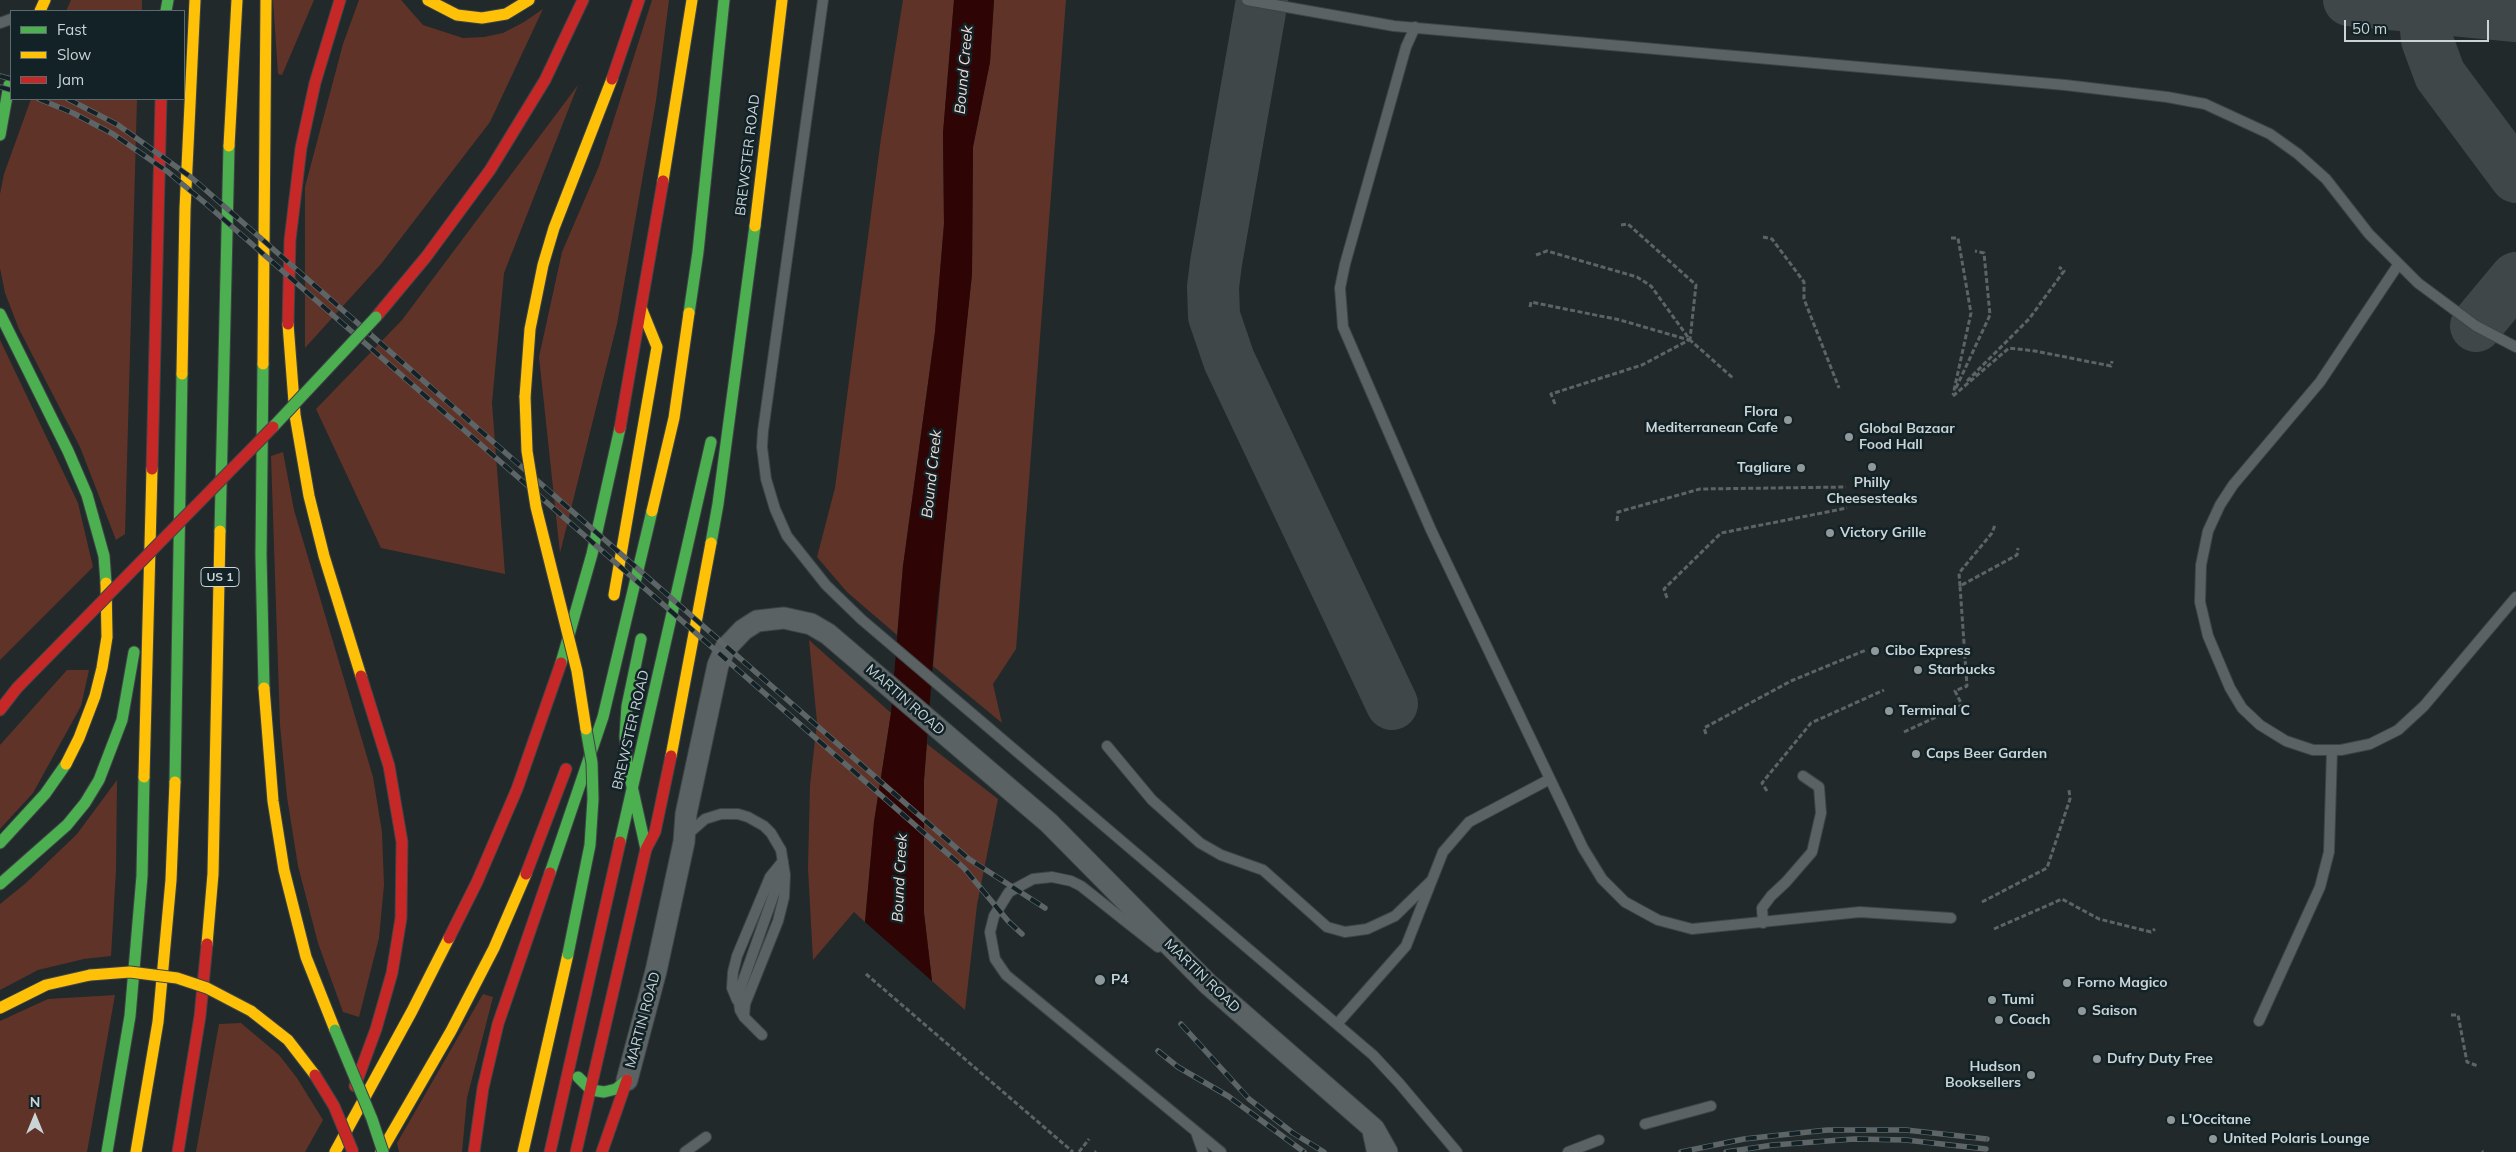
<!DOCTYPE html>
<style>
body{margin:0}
#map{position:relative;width:2516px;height:1152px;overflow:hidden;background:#21292b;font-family:Mulish,sans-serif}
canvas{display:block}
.legend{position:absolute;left:10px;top:10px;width:175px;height:90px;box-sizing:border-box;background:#122226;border:1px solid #5c696d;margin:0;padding:6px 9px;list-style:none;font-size:15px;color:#cad4d7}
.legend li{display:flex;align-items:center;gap:10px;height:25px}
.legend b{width:25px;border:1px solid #5c696d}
.north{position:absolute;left:10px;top:1092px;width:50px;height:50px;-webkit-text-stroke:4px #122226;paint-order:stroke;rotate:0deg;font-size:14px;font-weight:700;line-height:20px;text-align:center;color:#cad4d7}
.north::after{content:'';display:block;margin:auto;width:18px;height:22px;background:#cad4d7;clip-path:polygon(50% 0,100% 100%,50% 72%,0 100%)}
.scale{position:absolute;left:2344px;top:20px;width:145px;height:22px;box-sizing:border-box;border:2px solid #cad4d7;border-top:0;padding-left:6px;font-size:15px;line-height:18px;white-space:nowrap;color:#cad4d7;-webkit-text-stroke:4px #122226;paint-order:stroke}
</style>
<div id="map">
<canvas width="2516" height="1152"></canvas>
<ul class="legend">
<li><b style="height:6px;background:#4caf50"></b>Fast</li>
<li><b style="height:6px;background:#ffc107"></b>Slow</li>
<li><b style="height:6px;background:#c62828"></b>Jam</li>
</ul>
<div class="north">N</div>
<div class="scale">50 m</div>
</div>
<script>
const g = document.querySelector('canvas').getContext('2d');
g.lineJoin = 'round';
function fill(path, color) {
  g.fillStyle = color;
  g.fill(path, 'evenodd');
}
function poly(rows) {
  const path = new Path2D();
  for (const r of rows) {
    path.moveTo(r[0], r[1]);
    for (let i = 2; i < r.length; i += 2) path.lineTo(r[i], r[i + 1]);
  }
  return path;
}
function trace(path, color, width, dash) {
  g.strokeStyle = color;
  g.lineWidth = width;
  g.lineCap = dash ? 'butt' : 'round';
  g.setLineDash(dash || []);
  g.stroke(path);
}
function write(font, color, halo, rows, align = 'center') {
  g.font = font + ' Mulish,sans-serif';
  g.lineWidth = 5;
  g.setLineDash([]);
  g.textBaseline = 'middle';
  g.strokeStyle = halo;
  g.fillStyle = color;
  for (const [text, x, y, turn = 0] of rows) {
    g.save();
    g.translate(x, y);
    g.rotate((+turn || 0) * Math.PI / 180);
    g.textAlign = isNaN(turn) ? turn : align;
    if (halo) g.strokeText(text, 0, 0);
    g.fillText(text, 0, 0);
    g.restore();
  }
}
const green = poly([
 [71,0,142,0,142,11,66,11],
 [273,0,314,0,282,75,278,74],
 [359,0,401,0,423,25,463,38,484,37,503,33,524,22,543,9,490,122,381,264,305,348,305,187,343,44],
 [652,0,669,0,656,101,617,324,560,553,539,357,562,252,599,166],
 [903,0,954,0,943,133,944,224,935,332,903,566,897,635,847,592,817,557,835,488,881,138],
 [994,0,1066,0,1016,649,993,684,1002,723,933,666,955,427,972,274,973,147,990,62],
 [578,85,504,273,492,403,505,574,381,548,316,409,402,320],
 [31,99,137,99,125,534,116,540,80,447,19,329,5,293,0,268,0,194,4,174],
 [0,340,78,503,93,567,0,660],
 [283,452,294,510,373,777,382,832,384,885,379,938,359,1017,343,1012,318,943,298,866,287,797,280,725,271,456],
 [809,640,891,713,874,822,865,922,854,912,813,960,808,868,810,785,817,722],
 [67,670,89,670,81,706,33,793,0,829,0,745],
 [927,744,998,799,977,905,965,1010,932,981,924,913,924,780],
 [117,780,116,870,111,956,84,959,38,970,0,990,0,904,26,883,77,834],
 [483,994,493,997,467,1098,462,1152,399,1152,397,1143],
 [115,995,87,1152,0,1152,0,1021,48,999],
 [241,1023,279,1055,297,1078,323,1120,305,1152,196,1152,219,1024]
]);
const water = poly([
 [954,0,994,0,990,62,973,147,972,274,936,621,924,780,924,913,932,981,865,922,874,822,891,713,903,566,935,332,944,224,943,133]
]);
const taxiway = poly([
 [1262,0,1216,263,1213,287,1214,316,1229,360,1392,704],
 [2349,0,2516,16],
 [2423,0,2427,40,2440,75,2516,177],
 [2476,326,2516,278]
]);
const path = poly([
 [1621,225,1628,224,1696,285,1690,339],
 [1763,237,1772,239,1804,282,1804,299,1839,388],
 [1951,238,1958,238,1971,313,1953,395],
 [1536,255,1547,251,1637,277,1651,286,1690,340,1733,378],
 [1530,307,1531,302,1620,320,1689,340],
 [1967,381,2029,319,2064,271,2059,267],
 [1956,388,1990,315,1984,253,1975,251],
 [1953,396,2009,348,2035,351,2111,366,2112,361],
 [1555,404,1551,394,1642,365,1689,340],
 [1617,521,1618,512,1700,489,1846,487],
 [1960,586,1959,573,1992,533,1995,525],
 [1667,598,1664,589,1721,533,1847,508],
 [1904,732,1962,705,1955,691,1967,686,1960,586,2017,555,2018,548],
 [1706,734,1704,728,1791,681,1866,650],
 [1767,791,1762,783,1811,723,1884,690],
 [1982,902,2047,868,2070,799,2069,790],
 [1994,929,2062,899,2099,919,2151,932,2155,929],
 [866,974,1073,1152],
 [2451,1015,2458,1015,2467,1062,2478,1066],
 [2482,1151,2483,1152],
 [1079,1152,1089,1139],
 [1095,1152,1096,1151]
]);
const lane = poly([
 [823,0,763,431,762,447,766,479,775,509,787,536,826,585,861,619,1373,1055,1399,1083,1457,1152],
 [1247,0,1394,26,2065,85,2167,97,2205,104,2270,134,2298,154,2326,179,2369,234,2418,283,2476,326,2516,347],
 [0,23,11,19],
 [1415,27,1406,47,1345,264,1340,288,1343,327,1431,530,1583,848,1602,879,1625,902,1658,920,1692,929,1860,912,1951,918],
 [2398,265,2320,382,2233,485,2220,505,2208,531,2201,565,2200,602,2208,636,2230,688,2242,708,2260,725,2286,741,2313,750,2341,750,2370,744,2398,730,2424,706,2516,597],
 [1107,746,1152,800,1200,843,1221,855,1263,870,1327,927,1345,932,1367,929,1395,916,1432,880],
 [688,834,705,819,721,814,738,814,748,817,764,826,771,833,781,850,785,875,784,897,778,921,745,1004,744,1017],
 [1763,923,1762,908,1771,896,1786,882,1812,852,1821,813,1819,787,1803,776],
 [1158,947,1081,886,1071,881,1052,877,1033,879,1009,892,994,916,990,932,995,959,1006,975,1221,1152],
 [737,1000,732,988,733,972,737,956,770,877,783,861],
 [2259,1021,2320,887,2329,852,2332,750],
 [1337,1024,1406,946,1443,852,1469,822,1550,779],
 [762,1035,744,1017,740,1010,738,995,781,874],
 [1645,1124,1711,1106],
 [1196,1132,1203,1152],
 [1368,1134,1372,1152],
 [685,1152,706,1137],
 [1568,1152,1599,1140]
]);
const street = poly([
 [627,1080,656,971,684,842,686,814,718,665,725,649,743,630,757,621,784,618,811,624,828,634,1049,823,1208,984,1374,1129,1387,1152]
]);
const fast = poly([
 [166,11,168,0],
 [0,135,9,85],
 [689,313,698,252,724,0],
 [0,314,68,451,87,495,104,556,106,583],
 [263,364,261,555,264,688],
 [220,531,229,146],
 [711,543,718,504,755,226],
 [641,639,627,706,625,736,627,764,646,849],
 [561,663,592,554,620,428],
 [175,782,182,374],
 [620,842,711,442],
 [0,843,45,794,66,764],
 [550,873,603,717,652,511],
 [0,884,67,825,85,803,99,780,122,720,134,652],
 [578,1077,591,1090,604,1092,616,1089,627,1080],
 [107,1152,130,1016,142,876,144,777]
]);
const slow = poly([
 [428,0,457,15,482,18,506,14,529,0],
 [40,11,45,0],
 [229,146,237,0],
 [663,181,692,0],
 [755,226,782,0],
 [288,324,295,415,309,496,324,556,361,676],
 [263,364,266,0],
 [182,374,185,209,195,0],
 [525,397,530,329,543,265,554,228,612,79],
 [652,511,674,418,689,313],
 [614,595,657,347,642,310],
 [264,688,273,801,284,870,306,957,335,1030],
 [671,756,711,543],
 [66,764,79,738,95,696,102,668,107,637,106,583],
 [144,777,152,469],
 [207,944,213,874,220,531],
 [0,1008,46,985,90,975],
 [251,1011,288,1040,315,1075],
 [136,1152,158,1022,171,880,175,782],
 [335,1152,412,1011,449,938],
 [381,1152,451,1031,494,948,526,874],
 [523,1152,568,954]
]);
const jam = poly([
 [612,79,639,0],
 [376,317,426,257,490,170,545,80,583,0],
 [288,324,290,240,301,148,315,83,340,0],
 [620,428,663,181],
 [152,469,161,99],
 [0,710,17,688],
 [526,874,566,769],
 [449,938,477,882,517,789,561,663],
 [355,1086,376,1029,392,973,401,918,402,842,389,766,361,676],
 [178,1152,200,1016,207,944],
 [474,1152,483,1088,498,1024,550,873],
 [550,1152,620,842],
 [576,1152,646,849,655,832,671,756],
 [602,1152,627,1080]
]);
const rail = poly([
 [0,76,11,79],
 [0,87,11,90],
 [39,99,73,113,113,134,168,172,205,203,964,868,1008,921,1022,934],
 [68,99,118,125,192,178,969,859,1045,908],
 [1181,1024,1249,1099,1293,1133,1324,1152],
 [1158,1051,1178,1067,1228,1096,1304,1152],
 [1681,1152,1744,1139,1827,1130,1906,1130,1987,1139],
 [1726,1152,1773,1145,1854,1139,1906,1140,1986,1149]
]);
const fastBridge = poly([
 [273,427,376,317],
 [568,954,590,845,593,799,592,763,586,729],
 [335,1030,372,1119,383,1152]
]);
const slowBridge = poly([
 [525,397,527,451,536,507,577,671,586,729],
 [90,975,130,972,177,978,207,988,251,1011]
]);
const jamBridge = poly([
 [17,688,273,427],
 [315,1075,334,1106,353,1152]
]);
const markers = [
 [1788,420,5,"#8f989b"],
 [1849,437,5,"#8f989b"],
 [1872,467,5,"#8f989b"],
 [1801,468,5,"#8f989b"],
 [1830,533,5,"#8f989b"],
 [1875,651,5,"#8f989b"],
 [1918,670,5,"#8f989b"],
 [1889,711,5,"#8f989b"],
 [1916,754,5,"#8f989b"],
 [1100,980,6,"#8f989b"],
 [2067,983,5,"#8f989b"],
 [1992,1000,5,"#8f989b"],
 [2082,1011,5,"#8f989b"],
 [1999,1020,5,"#8f989b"],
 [2097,1059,5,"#8f989b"],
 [2031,1075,5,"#8f989b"],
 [2171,1120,5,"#8f989b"],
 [2213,1139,5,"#8f989b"]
];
const shields = [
 [220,577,38]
];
const shieldNames = [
 ["US 1",220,577]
];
const streetNames = [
 ["BREWSTER ROAD",748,155,-83],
 ["MARTIN ROAD",905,700,41],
 ["BREWSTER ROAD",631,730,-77],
 ["MARTIN ROAD",1202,976,44],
 ["MARTIN ROAD",643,1020,-75]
];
const poiNames = [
 ["Flora",1778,412,"right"],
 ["Mediterranean Cafe",1778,428,"right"],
 ["Global Bazaar",1859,429],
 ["Food Hall",1859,445],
 ["Tagliare",1791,468,"right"],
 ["Philly",1872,483,"center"],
 ["Cheesesteaks",1872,499,"center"],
 ["Victory Grille",1840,533],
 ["Cibo Express",1885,651],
 ["Starbucks",1928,670],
 ["Terminal C",1899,711],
 ["Caps Beer Garden",1926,754],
 ["P4",1111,980],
 ["Forno Magico",2077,983],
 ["Tumi",2002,1000],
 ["Saison",2092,1011],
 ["Coach",2009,1020],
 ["Dufry Duty Free",2107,1059],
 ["Hudson",2021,1067,"right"],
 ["Booksellers",2021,1083,"right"],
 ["L'Occitane",2181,1120],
 ["United Polaris Lounge",2223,1139]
];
const waterNames = [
 ["Bound Creek",964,70,-85],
 ["Bound Creek",932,474,-84],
 ["Bound Creek",900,878,-87]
];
fill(green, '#603328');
fill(water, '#2e0504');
trace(taxiway, '#404749', 52);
trace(lane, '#3d4446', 12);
trace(street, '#3d4446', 23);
trace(fast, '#3d4446', 13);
trace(slow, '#3d4446', 13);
trace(jam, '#3d4446', 13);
trace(path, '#5e6466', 3, [5, 2.5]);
trace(lane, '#5b6264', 10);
trace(street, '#5b6264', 21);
trace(fast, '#4caf50', 11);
trace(slow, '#ffc107', 11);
trace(jam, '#c62828', 11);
trace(rail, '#5e6567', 5.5);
trace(rail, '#122226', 4, [11]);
trace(fastBridge, '#3d4446', 13, []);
trace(slowBridge, '#3d4446', 13, []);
trace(jamBridge, '#3d4446', 13, []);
trace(fastBridge, '#4caf50', 11);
trace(slowBridge, '#ffc107', 11);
trace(jamBridge, '#c62828', 11);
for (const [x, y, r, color] of markers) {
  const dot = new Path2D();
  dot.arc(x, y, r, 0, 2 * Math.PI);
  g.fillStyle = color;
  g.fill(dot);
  trace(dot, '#122226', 2);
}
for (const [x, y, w] of shields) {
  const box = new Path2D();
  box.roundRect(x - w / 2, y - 9.5, w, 19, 4);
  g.fillStyle = '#122226';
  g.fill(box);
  trace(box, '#cad4d7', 1);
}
write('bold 12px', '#cad4d7', null, shieldNames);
write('14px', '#cad4d7', '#122226', streetNames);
write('bold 14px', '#cad4d7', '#122226', poiNames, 'left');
write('italic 15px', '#f0dad4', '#122226', waterNames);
</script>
